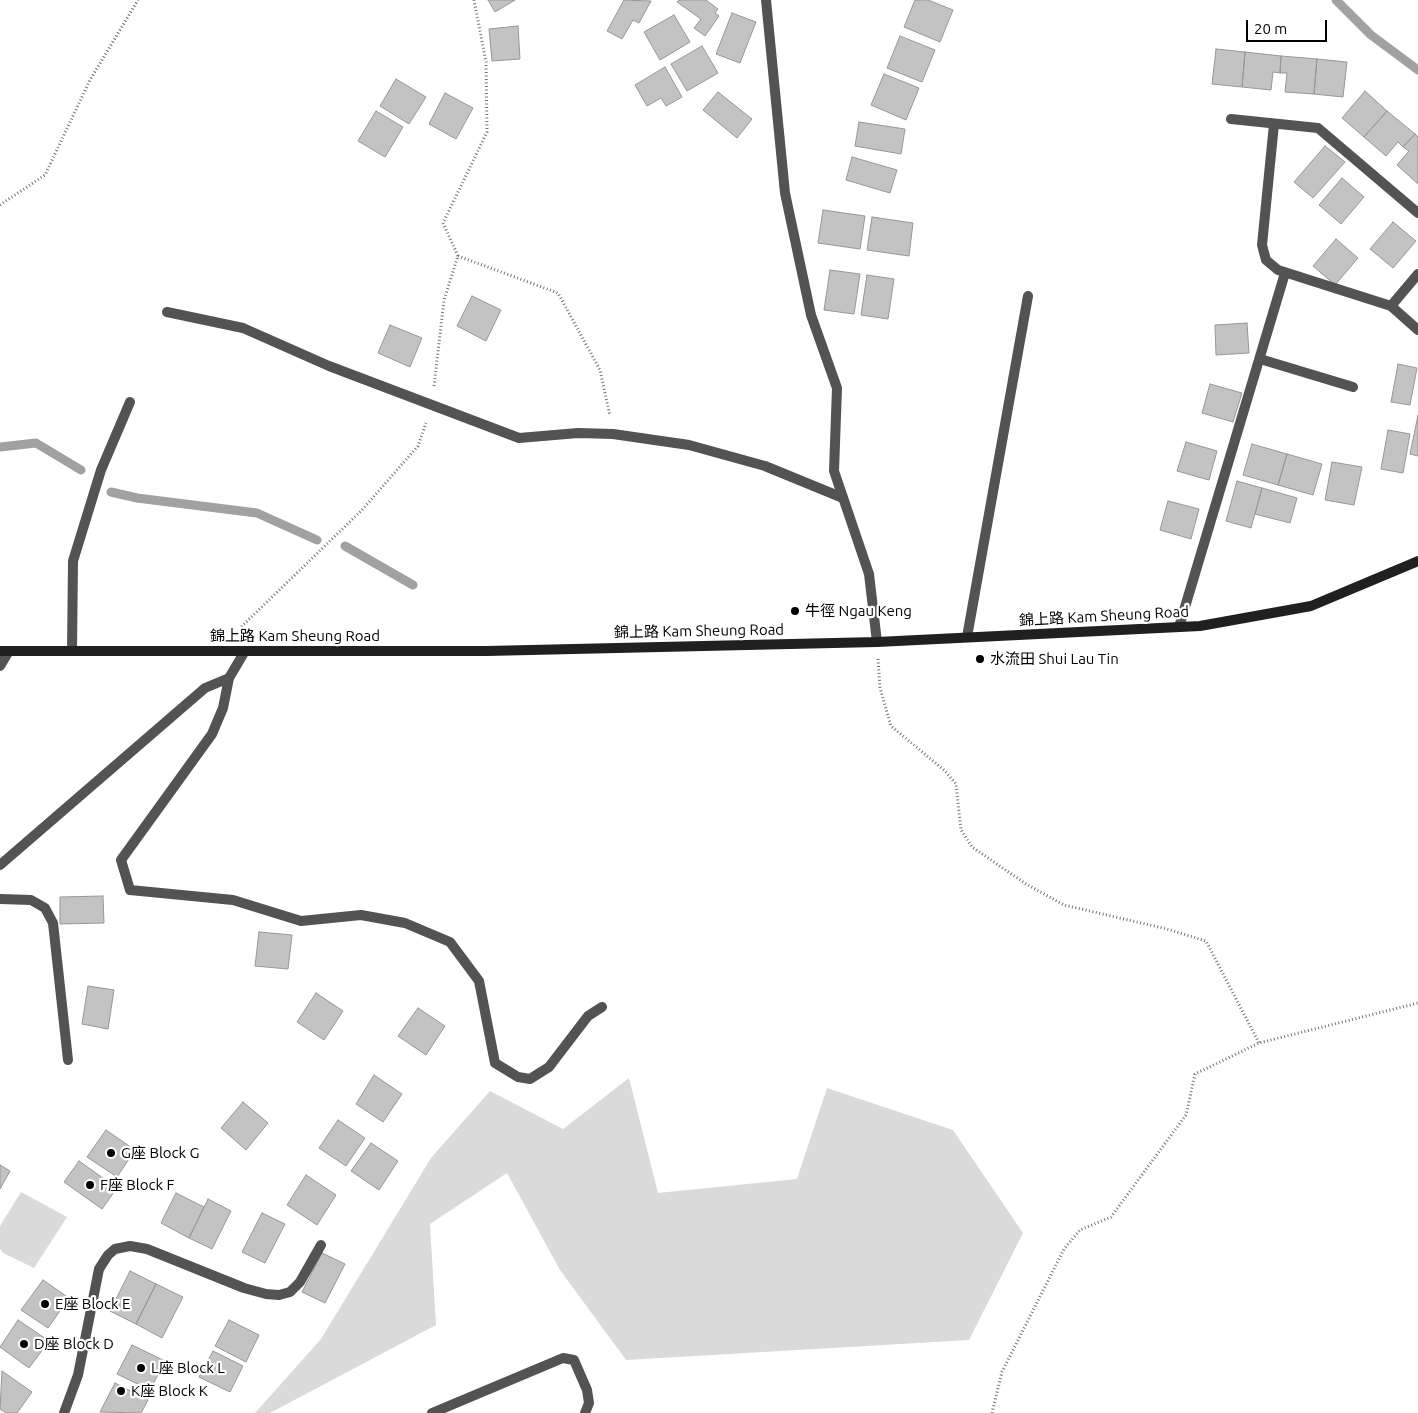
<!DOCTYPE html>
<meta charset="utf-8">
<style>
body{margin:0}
#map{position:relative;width:1418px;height:1413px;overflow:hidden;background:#fff;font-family:Ubuntu,sans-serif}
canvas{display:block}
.scale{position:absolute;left:1246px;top:20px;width:81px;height:22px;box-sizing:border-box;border:2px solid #000;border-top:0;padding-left:6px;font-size:15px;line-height:18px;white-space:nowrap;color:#000;-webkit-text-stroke:4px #fff;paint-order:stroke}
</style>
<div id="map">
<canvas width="1418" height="1413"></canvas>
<div class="scale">20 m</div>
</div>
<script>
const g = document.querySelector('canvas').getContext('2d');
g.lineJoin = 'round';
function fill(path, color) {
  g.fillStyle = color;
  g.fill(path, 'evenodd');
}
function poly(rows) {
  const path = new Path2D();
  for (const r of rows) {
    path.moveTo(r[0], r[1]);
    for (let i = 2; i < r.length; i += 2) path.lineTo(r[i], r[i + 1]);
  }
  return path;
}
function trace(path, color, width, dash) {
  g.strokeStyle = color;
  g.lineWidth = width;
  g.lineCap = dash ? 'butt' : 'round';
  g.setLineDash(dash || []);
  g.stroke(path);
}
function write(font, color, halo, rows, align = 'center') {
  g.font = font + ' Ubuntu,"Noto Sans TC",sans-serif';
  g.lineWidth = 4.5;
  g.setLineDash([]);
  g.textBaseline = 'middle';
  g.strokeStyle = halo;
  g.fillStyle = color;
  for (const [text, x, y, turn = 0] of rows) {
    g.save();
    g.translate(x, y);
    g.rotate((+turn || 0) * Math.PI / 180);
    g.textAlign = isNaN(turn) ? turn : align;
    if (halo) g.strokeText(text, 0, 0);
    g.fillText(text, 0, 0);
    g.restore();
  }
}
const green = poly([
 [629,1078,658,1193,797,1179,827,1088,953,1130,1023,1233,969,1340,626,1360,560,1270,507,1173,430,1224,436,1325,270,1413,255,1413,321,1339,431,1158,490,1091,563,1129],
 [21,1192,67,1217,34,1268,3,1253,0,1249,0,1226]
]);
const stream = poly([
 [1336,0,1371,35,1418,70],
 [0,447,36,443,81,470],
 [111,492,137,498,257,513,317,540],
 [345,546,413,585]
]);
const building = poly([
 [488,0,515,0,495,12,488,0],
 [624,0,651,1,639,23,633,20,622,39,607,31,624,0],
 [679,0,706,0,718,9,715,13,719,16,705,36,694,28,701,19,677,2,679,0],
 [915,0,928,0,953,10,940,42,904,27,915,0],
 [732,13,756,22,740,63,716,54,732,13],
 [674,15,690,42,660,60,644,32,674,15],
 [518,26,520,59,492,61,489,29,518,26],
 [900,36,935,50,922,82,887,68,900,36],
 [702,46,718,73,687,91,671,64,702,46],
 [1216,49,1245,52,1242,87,1212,84,1216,49],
 [1245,52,1281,56,1280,73,1273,72,1271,90,1242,87,1245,52],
 [1281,56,1317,59,1314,94,1285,92,1287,73,1280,73,1281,56],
 [1317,59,1347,62,1343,97,1314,94,1317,59],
 [665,67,682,97,666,106,661,98,647,106,635,85,665,67],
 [884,74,919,88,906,120,871,105,884,74],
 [396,79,426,97,409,124,380,106,396,79],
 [1365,91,1387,111,1364,137,1342,118,1365,91],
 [718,92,752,119,737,138,703,110,718,92],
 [445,93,473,108,456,139,429,124,445,93],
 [376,111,403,127,385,157,358,141,376,111],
 [1387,111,1415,134,1403,147,1398,142,1386,156,1364,137,1387,111],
 [859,122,905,129,901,154,855,146,859,122],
 [1415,134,1418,137,1418,184,1397,165,1409,151,1403,147,1415,134],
 [1325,146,1345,162,1313,198,1294,182,1325,146],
 [852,157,897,170,890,193,846,180,852,157],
 [1342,178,1364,197,1341,224,1319,205,1342,178],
 [823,210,865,216,860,249,818,243,823,210],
 [872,217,913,223,909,256,867,250,872,217],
 [1393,222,1416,241,1393,268,1370,249,1393,222],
 [1336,239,1358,258,1335,285,1313,266,1336,239],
 [830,270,860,274,854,314,824,310,830,270],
 [867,275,894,279,888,319,861,315,867,275],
 [472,296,501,310,486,341,457,326,472,296],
 [1247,323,1249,353,1216,355,1215,325,1247,323],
 [390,325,422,338,410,367,378,353,390,325],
 [1398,364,1417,368,1410,405,1391,402,1398,364],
 [1210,384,1242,393,1233,422,1202,413,1210,384],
 [1418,415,1418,456,1410,454,1418,415],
 [1388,430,1410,434,1403,473,1381,469,1388,430],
 [1186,442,1217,451,1209,480,1177,471,1186,442],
 [1252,444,1287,454,1278,485,1243,475,1252,444],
 [1287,454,1322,464,1313,495,1278,485,1287,454],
 [1332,462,1362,467,1354,505,1325,500,1332,462],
 [1237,481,1262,488,1251,528,1226,521,1237,481],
 [1262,488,1297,498,1290,523,1255,514,1262,488],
 [1168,501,1199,509,1191,539,1160,530,1168,501],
 [103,896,104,923,60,924,60,897,103,896],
 [259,932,292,935,288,969,255,966,259,932],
 [88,986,114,990,108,1029,82,1024,88,986],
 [316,993,343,1011,324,1040,297,1022,316,993],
 [418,1008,445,1026,426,1055,398,1036,418,1008],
 [374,1075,402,1094,383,1122,356,1104,374,1075],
 [243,1102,268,1123,246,1150,221,1128,243,1102],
 [338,1120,365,1138,346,1166,319,1148,338,1120],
 [106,1130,135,1150,117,1177,87,1157,106,1130],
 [371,1143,398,1161,379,1190,351,1171,371,1143],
 [79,1161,117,1188,102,1209,64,1182,79,1161],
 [0,1165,10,1171,0,1189,0,1165],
 [306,1175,336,1195,317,1225,287,1205,306,1175],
 [176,1193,204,1207,189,1238,161,1223,176,1193],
 [208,1199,231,1211,212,1249,189,1238,208,1199],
 [262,1213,285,1224,265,1263,242,1252,262,1213],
 [322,1253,345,1264,325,1303,302,1292,322,1253],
 [130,1271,156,1284,136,1324,110,1311,130,1271],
 [43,1280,69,1298,48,1328,21,1310,43,1280],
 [156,1284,183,1297,162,1338,136,1324,156,1284],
 [18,1320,49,1341,29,1368,0,1347,18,1320],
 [229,1320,259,1335,246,1362,215,1346,229,1320],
 [132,1345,165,1361,150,1390,117,1374,132,1345],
 [213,1351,243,1366,230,1392,199,1377,213,1351],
 [2,1371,32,1392,17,1413,6,1413,0,1409,2,1371],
 [115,1383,148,1400,141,1413,100,1412,115,1383]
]);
const path = poly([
 [0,205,45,175,90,80,138,0],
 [458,256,558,293,600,370,610,416],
 [434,386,444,300,458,256,443,223,487,132,486,62,474,0],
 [241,633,240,628,362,510,418,446,426,423],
 [878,659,880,688,891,726,945,771,956,784,961,830,972,847,1026,884,1064,905,1167,929,1206,941,1259,1043],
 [992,1413,1002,1372,1064,1249,1080,1230,1111,1217,1186,1115,1195,1074,1259,1043,1418,1003]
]);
const service = poly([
 [1231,119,1318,128,1418,213],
 [1274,124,1262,245,1266,260,1278,270,1391,306,1418,330],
 [1391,306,1418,274],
 [167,312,243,328,329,366,519,438,578,433,613,434,689,445,765,466,843,498],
 [1260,359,1353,387],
 [1179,627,1285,273],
 [967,637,1028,296],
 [64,1413,78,1375,99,1269,108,1255,115,1249,130,1246,147,1249,244,1288,266,1294,279,1295,290,1292,300,1282,321,1245]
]);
const minor = poly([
 [766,0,785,193,811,315,837,388,834,471,869,574,877,642],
 [72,651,73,561,101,470,130,402],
 [0,666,9,651],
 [229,678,223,708,212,734,121,860,130,890,233,900,301,921,361,915,405,923,450,942,479,981,495,1063,518,1077,530,1079,549,1067,588,1016,602,1007],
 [0,865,205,688,229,678,245,651],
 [0,899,31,900,45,908,53,923,68,1060],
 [432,1413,563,1358,574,1360,587,1390,589,1403,585,1413]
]);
const secondary = poly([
 [0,651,487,651,877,642,1200,626,1311,606,1418,561]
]);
const markers = [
 [795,611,5,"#000"],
 [980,659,5,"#000"],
 [111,1153,5,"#000"],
 [90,1185,5,"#000"],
 [45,1304,5,"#000"],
 [24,1344,5,"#000"],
 [141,1368,5,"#000"],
 [121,1391,5,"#000"]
];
const poiNames = [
 ["牛徑 Ngau Keng",805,611],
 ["水流田 Shui Lau Tin",990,659],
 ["G座 Block G",121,1153],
 ["F座 Block F",100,1185],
 ["E座 Block E",55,1304],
 ["D座 Block D",34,1344],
 ["L座 Block L",151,1368],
 ["K座 Block K",131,1391]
];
const streetNames = [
 ["錦上路 Kam Sheung Road",1104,616,-3],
 ["錦上路 Kam Sheung Road",699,631,-1],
 ["錦上路 Kam Sheung Road",295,636]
];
fill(green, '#dadada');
trace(stream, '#a1a1a1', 9);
fill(building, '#c3c3c3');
trace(building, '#979797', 1);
trace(path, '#757575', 3, [1, 2.5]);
trace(service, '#535353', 10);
trace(minor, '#535353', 10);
trace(secondary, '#202020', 10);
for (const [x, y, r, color] of markers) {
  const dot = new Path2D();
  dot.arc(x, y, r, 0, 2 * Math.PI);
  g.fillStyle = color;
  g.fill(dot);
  trace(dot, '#fff', 2);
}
write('15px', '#000', '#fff', poiNames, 'left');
write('15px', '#000', '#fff', streetNames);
</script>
